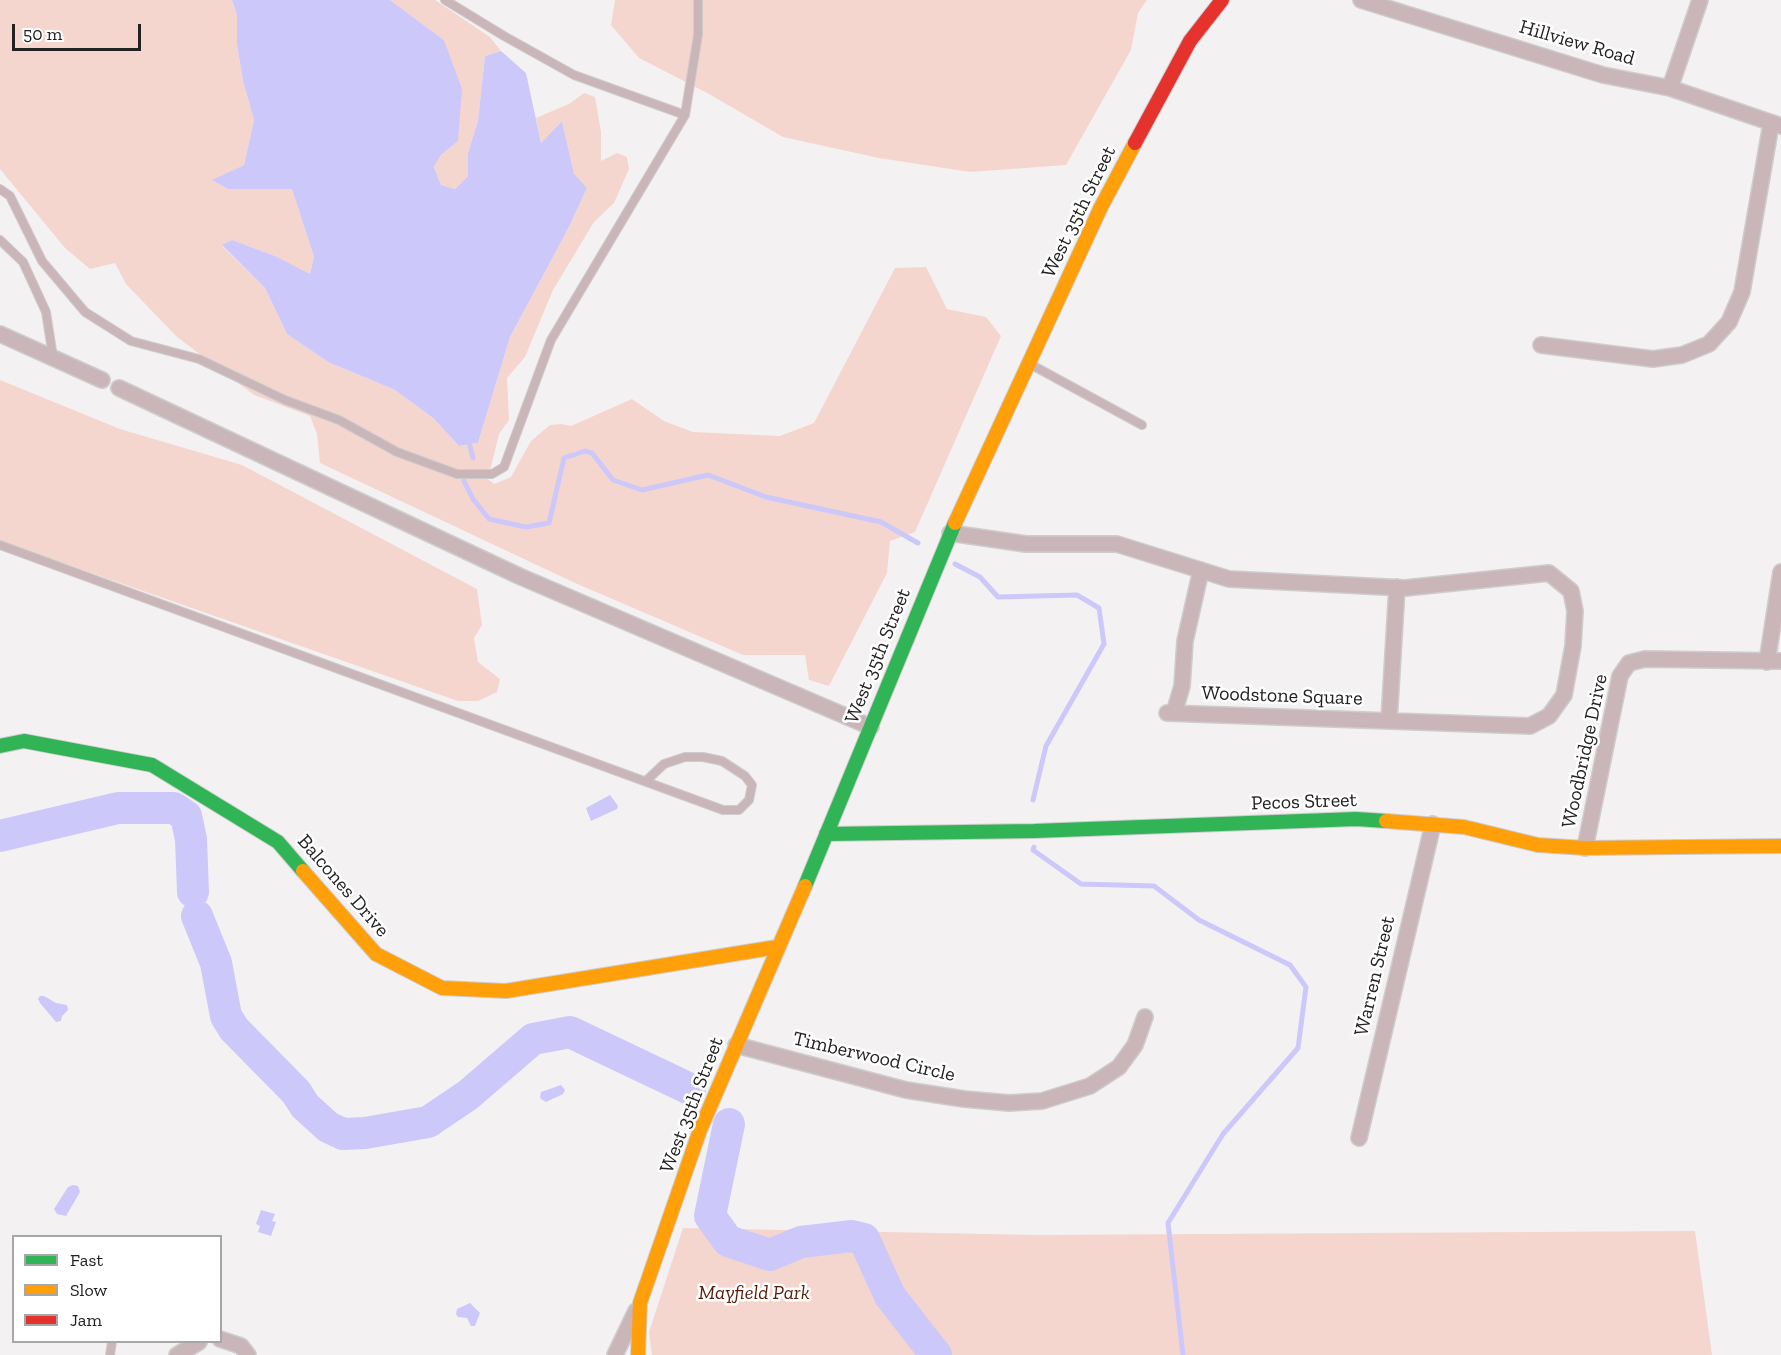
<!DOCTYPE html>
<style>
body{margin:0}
#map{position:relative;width:1781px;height:1355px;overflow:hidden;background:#f4f1f3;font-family:"Zilla Slab",serif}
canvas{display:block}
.legend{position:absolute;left:12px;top:1235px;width:210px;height:108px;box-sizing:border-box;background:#fff;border:2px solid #a7a7a7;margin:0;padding:8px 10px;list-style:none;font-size:18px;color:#232223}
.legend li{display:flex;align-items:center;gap:12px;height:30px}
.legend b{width:30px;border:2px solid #a7a7a7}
.scale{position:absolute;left:12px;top:24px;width:129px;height:27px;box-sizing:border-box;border:3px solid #232223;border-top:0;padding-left:8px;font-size:18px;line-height:21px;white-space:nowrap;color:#232223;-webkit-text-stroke:4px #fff;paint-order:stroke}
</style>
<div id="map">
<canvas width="1781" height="1355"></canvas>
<ul class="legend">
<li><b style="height:8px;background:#30b455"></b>Fast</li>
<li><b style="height:8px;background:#ff9f0a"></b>Slow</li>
<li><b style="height:8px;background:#e5322d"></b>Jam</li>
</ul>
<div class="scale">50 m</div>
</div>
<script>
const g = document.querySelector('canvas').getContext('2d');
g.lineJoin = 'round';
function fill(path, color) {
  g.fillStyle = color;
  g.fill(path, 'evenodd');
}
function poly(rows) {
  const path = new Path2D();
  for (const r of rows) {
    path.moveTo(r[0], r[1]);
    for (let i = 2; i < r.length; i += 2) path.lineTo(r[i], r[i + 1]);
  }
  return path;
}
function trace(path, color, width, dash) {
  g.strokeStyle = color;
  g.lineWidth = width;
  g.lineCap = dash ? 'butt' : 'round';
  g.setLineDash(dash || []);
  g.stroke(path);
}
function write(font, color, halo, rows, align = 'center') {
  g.font = font + ' "Zilla Slab",serif';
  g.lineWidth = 5;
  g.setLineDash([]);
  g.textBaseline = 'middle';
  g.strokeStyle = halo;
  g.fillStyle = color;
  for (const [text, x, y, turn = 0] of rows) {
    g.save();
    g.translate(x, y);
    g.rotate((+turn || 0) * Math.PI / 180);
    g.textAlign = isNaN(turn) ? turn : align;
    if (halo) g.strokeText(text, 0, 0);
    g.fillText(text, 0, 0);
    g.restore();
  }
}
const green = poly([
 [0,0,232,0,237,15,237,45,243,81,254,120,244,165,213,180,228,189,292,189,314,257,310,275,275,256,232,240,222,246,265,288,287,334,328,362,395,390,433,418,459,446,478,443,510,337,568,229,587,188,574,175,562,121,541,143,536,118,569,104,584,93,595,97,601,132,601,161,617,153,627,157,629,169,614,203,594,222,553,290,525,357,507,378,509,420,499,434,488,479,494,484,511,477,531,441,550,425,561,424,571,426,632,399,664,421,693,432,780,436,814,423,895,268,926,267,947,309,986,317,1001,336,915,532,890,541,887,573,829,686,809,680,805,655,743,655,575,583,320,463,317,434,310,416,254,395,177,337,126,284,115,263,90,269,65,248,0,169],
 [390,0,435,0,490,37,501,51,485,56,478,121,468,153,468,176,455,189,441,185,434,167,441,155,458,141,444,40],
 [615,0,1147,0,1138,13,1131,50,1066,165,970,172,879,158,783,137,709,94,639,58,611,25],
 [0,380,120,429,242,465,477,589,482,625,474,638,478,662,500,679,497,692,478,701,458,701,0,541],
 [683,1228,1038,1235,1695,1231,1712,1355,652,1355,649,1332]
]);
const water = poly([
 [232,0,390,0,444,40,462,89,458,141,441,155,434,167,441,185,455,189,468,176,468,153,478,121,485,56,501,51,526,73,541,143,562,121,574,174,587,188,568,229,510,337,478,443,459,446,433,418,395,390,328,362,287,334,265,288,222,245,232,240,275,256,310,274,314,257,292,189,228,189,212,180,244,165,254,120,243,81,237,45,237,15],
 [610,795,618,806,617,809,591,821,586,808],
 [40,996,44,996,56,1003,67,1005,68,1010,62,1016,61,1021,56,1022,40,1003,38,999],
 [561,1085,565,1090,563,1094,546,1102,541,1099,540,1097,541,1092],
 [73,1185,78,1186,80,1192,66,1216,57,1214,54,1209,68,1187],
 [261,1210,275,1214,272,1221,276,1222,271,1236,258,1232,260,1226,256,1224],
 [470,1303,480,1313,475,1326,471,1326,467,1318,458,1317,456,1314,457,1309]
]);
const stream = poly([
 [468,438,473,458],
 [464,481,473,499,489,519,526,527,549,523,564,458,585,451,592,453,613,480,642,490,708,475,766,497,881,522,918,543],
 [955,564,980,577,998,597,1077,595,1099,608,1104,644,1046,746,1033,800],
 [1034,847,1033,850,1081,884,1154,886,1199,920,1290,965,1306,987,1298,1048,1223,1134,1168,1223,1183,1355]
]);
const river = poly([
 [0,836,118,808,174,808,186,816,191,839,193,892],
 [197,916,216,963,226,1016,234,1029,296,1092,305,1106,328,1127,343,1134,365,1133,428,1122,468,1095,533,1039,570,1032,690,1089],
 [729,1124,710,1216,728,1241,770,1255,801,1242,852,1236,864,1239,890,1296,936,1355]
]);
const lane = poly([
 [445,0,504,36,574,75,685,115],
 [0,189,10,196,42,261,85,312,131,341,199,359,285,400,339,420,397,452,457,474,492,474,504,467,551,340,685,115,698,35,698,0],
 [0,240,23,262,46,312,53,357],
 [1030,364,1142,425],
 [0,545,723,810,739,810,749,800,752,785,745,776,722,761,703,757,685,757,664,764,646,781],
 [110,1355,112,1342]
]);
const street = poly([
 [1361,0,1603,75,1670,88,1781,126],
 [1670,88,1700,0],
 [0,334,102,380],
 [1541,345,1653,359,1682,355,1709,344,1729,322,1742,292,1771,124],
 [119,388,519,576,871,727],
 [950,533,1026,544,1117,544,1229,579,1405,588,1549,573,1571,591,1575,611,1573,646,1564,695,1549,716,1530,726,1167,713],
 [1767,662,1781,572],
 [1174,713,1182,686,1185,641,1201,570],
 [1389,721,1397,587],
 [1585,848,1620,676,1629,663,1645,659,1781,661],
 [736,1045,906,1090,964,1099,1009,1103,1042,1101,1090,1086,1119,1067,1135,1045,1145,1017],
 [1359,1138,1433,824],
 [220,1339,241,1346,248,1355],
 [177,1355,199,1342],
 [615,1355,636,1311]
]);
const fast = poly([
 [0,746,24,741,152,765,278,842,303,871],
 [826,834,1034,831,1356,819,1386,821],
 [805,886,955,523]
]);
const slow = poly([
 [955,523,1101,207,1135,143],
 [1386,821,1464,827,1538,845,1585,848,1781,846],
 [303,871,376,954,442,988,506,991,777,947],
 [638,1355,640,1303,700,1130,805,886]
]);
const jam = poly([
 [1135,143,1190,41,1222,0]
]);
const streetNames = [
 ["Hillview Road",1577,43,16],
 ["West 35th Street",1079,212,-64],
 ["West 35th Street",878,656,-68],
 ["Woodstone Square",1282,696,2],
 ["Woodbridge Drive",1585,751,-78],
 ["Pecos Street",1304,802,-2],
 ["Balcones Drive",343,886,49],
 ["Warren Street",1375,976,-77],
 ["Timberwood Circle",874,1057,13],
 ["West 35th Street",692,1105,-69]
];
const parkNames = [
 ["Mayfield Park",754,1293]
];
fill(green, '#f5d6cf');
fill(water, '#cdc8fa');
trace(stream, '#cdc8fa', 5);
trace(river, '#cdc8fa', 32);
trace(lane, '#cecdce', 10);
trace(street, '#cecdce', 18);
trace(fast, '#cecdce', 16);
trace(slow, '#cecdce', 16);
trace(jam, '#cecdce', 16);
trace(lane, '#cab6b9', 8);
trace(street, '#cab6b9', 15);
trace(fast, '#30b455', 14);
trace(slow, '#ff9f0a', 14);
trace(jam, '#e5322d', 14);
write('20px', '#232223', '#fff', streetNames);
write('italic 20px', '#571c0a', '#fff', parkNames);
</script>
